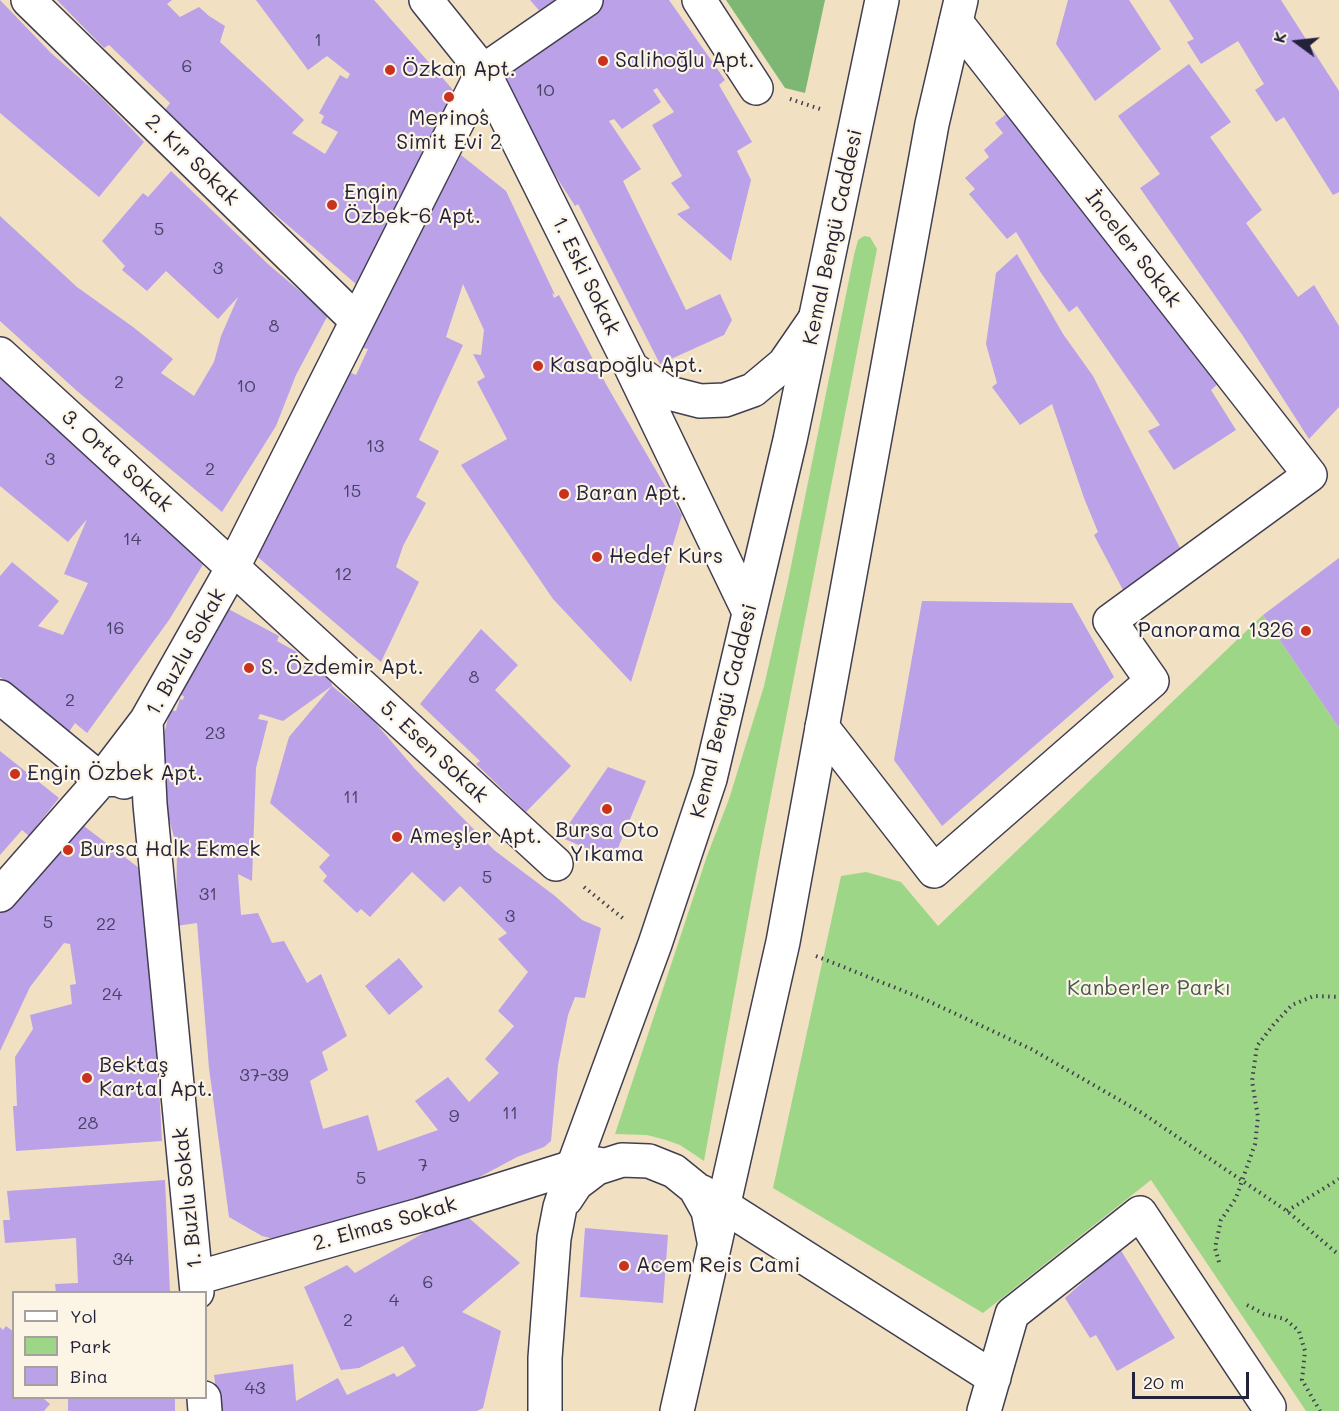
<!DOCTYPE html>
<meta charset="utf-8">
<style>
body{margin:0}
#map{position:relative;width:1339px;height:1411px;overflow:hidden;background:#f2e0c2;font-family:Mali,sans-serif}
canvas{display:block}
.legend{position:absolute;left:12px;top:1291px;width:195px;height:108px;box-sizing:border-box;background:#fcf5e5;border:2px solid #a5a1a1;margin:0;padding:8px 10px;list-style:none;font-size:18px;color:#22223b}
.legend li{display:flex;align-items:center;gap:12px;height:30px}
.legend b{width:30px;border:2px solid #a5a1a1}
.north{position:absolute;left:1267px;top:12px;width:60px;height:60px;-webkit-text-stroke:4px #fcf5e5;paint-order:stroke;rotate:285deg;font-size:16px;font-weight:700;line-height:24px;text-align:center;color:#22223b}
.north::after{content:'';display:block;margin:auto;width:21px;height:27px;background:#22223b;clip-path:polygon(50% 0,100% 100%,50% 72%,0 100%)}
.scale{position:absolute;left:1132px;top:1372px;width:117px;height:27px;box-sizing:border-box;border:3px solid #22223b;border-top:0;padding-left:8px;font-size:18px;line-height:21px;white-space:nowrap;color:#22223b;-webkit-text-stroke:4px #fcf5e5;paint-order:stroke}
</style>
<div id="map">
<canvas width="1339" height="1411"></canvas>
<ul class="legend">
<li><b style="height:8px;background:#fff"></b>Yol</li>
<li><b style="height:16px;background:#9ed688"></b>Park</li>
<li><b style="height:16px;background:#baa1e8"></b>Bina</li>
</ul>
<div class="north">K</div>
<div class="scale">20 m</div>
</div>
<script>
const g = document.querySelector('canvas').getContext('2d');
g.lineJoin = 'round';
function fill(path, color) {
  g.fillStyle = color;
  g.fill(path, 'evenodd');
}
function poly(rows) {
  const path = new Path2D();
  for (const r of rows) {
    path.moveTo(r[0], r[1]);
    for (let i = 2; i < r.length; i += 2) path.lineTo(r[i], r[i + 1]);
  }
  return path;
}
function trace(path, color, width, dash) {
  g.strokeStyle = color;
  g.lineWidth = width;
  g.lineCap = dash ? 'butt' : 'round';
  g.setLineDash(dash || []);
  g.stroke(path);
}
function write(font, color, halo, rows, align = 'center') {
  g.font = font + ' Mali,sans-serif';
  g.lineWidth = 4.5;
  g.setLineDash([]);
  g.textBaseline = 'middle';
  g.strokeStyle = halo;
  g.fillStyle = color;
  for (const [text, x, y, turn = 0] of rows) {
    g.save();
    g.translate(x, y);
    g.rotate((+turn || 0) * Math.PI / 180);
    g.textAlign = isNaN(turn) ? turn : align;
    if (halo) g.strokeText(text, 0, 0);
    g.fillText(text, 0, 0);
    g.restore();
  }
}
const green = poly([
 [864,236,870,237,877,249,761,847,704,1161,680,1145,666,1140,647,1135,615,1134,707,856,729,799,764,686,788,581,854,255,858,240],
 [1263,615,1339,728,1339,1411,1306,1411,1151,1180,983,1313,773,1188,841,876,866,872,901,882,938,926]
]);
const forest = poly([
 [726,0,825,0,805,93,785,88]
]);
const building = poly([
 [0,0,51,53,99,95,144,142,99,197,0,113],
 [57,0,172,0,167,4,180,17,199,7,209,16,225,26,220,42,304,120,292,133,325,154,338,132,321,123,324,116,319,113,340,75,347,79,350,74,327,56,308,70,256,0,374,0,454,91,415,177,356,284,241,185,165,110,170,103,109,45,104,48],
 [530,0,561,0,543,15],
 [602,0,669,0,725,80,719,85,752,142,737,151,751,180,731,261,677,214,690,208,671,183,682,176,652,125,674,112,657,88,653,90,661,102,622,129,614,119,609,121,641,169,623,181,686,310,720,294,732,320,724,335,660,364,578,204,575,206,490,73],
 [1068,0,1129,0,1161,49,1095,101,1056,44],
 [1169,0,1281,0,1339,91,1339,192,1333,195,1284,117,1276,122,1255,90,1264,84,1238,41,1201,64,1187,42,1194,39],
 [1189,64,1231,122,1210,137,1262,210,1246,223,1298,297,1314,285,1339,326,1339,407,1309,439,1243,336,1140,188,1160,174,1118,116],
 [1009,105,1219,383,1211,390,1236,430,1174,470,1148,431,1160,425,1077,306,1069,312,1041,273,1016,232,1007,239,969,194,975,189,965,178,989,157,984,150,1003,133,995,123,1006,114,1002,110],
 [461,155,506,191,555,295,552,293,554,298,559,295,607,386,682,515,631,682,553,599,461,465,507,439,477,382,485,377,473,354,481,355,484,330,463,284,446,337,463,345,419,440,439,451,416,497,426,503,403,546,396,567,419,582,381,662,253,553,349,372,356,375,368,349,363,348,381,307],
 [171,171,269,265,328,315,296,375,276,426,222,512,77,391,0,321,0,216,77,287,133,327,173,359,161,373,194,396,214,362,221,336,238,297,218,319,166,271,147,291,122,270,125,266,102,241,143,193,148,197],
 [1017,254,1063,334,1093,376,1180,548,1123,590,1094,535,1098,532,1084,498,1052,404,1020,425,992,387,997,383,986,344,996,273],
 [0,373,207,558,169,620,87,733,75,723,69,732,0,677,0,576,12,562,59,601,38,626,63,635,88,583,64,574,87,519,68,542,0,486],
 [1339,558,1339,728,1263,615],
 [922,601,1072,603,1114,677,942,826,894,760],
 [219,604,279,636,277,641,297,652,296,657,331,679,332,686,372,719,415,769,494,850,555,896,582,920,601,928,585,998,575,997,568,1015,558,1065,551,1141,544,1147,517,1157,476,1179,394,1206,333,1222,334,1228,291,1243,262,1236,229,1217,209,1068,197,923,176,926,177,847,155,771,170,710,176,711,180,699,183,700,184,696,176,694],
 [332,686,289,737,270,803,330,855,319,867,327,876,323,881,357,913,361,909,370,917,412,872,444,902,460,886,507,933,498,939,528,972,498,1011,514,1026,485,1059,499,1073,469,1102,448,1077,415,1101,438,1130,378,1151,368,1115,323,1129,310,1081,328,1070,322,1052,347,1036,321,974,307,983,284,941,272,943,258,913,241,915,238,874,252,881,256,768,268,721,258,719,260,714,283,721],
 [481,629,518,665,495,690,571,766,526,812,476,764,480,761,420,704],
 [0,751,59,798,29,836,22,830,0,855],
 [608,767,646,781,613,860,560,837],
 [76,820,143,871,155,1016,162,1141,16,1151,13,1106,17,1106,15,1057,33,1029,30,1015,72,1004,70,985,76,984,70,944,64,943,30,987,0,1051,0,907],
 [399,958,423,987,389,1015,365,986],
 [165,1180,170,1292,56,1292,55,1284,78,1283,76,1238,5,1243,3,1220,10,1220,7,1191],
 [461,1211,520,1263,462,1312,501,1331,483,1408,477,1411,219,1411,214,1375,293,1364,296,1401,338,1378,347,1395,394,1373,397,1377,416,1366,403,1346,359,1368,341,1370,304,1287,347,1265,355,1273],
 [585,1228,668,1235,663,1303,580,1297],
 [1120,1249,1175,1338,1117,1371,1096,1335,1090,1338,1065,1298],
 [6,1326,14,1332,14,1398,43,1398,50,1404,44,1411,0,1411,0,1327,3,1330],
 [68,1398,175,1398,175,1411,68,1411]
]);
const path = poly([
 [790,99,823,110],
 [584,887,625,920],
 [816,956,926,1000,1031,1049,1142,1113,1287,1211,1339,1255],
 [1287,1211,1339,1179],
 [1219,1262,1215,1248,1221,1220,1236,1198,1255,1144,1258,1117,1252,1081,1257,1046,1274,1024,1292,1005,1314,996,1339,997],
 [1247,1305,1264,1314,1285,1319,1299,1331,1305,1351,1302,1380,1320,1411]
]);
const street = poly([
 [28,0,357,321],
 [426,0,483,71,631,367,749,612],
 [699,0,756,88],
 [0,354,556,864],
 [633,369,665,392,700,401,725,400,753,390,784,364,815,319],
 [0,697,101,780,117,779,124,782],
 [822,727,934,871,1152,681,1110,621,1310,475,956,22],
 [0,895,101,780,146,721],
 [702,1192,994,1378],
 [196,1278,420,1215,573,1167,598,1164],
 [197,1292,150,804,146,721,233,567,483,71,586,0],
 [204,1398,205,1411],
 [984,1411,1012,1314,1140,1213,1269,1407]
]);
const primary = poly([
 [566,1199,576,1184,597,1168,622,1160,649,1161,674,1171,695,1188,708,1211,714,1241],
 [545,1411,545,1358,554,1238,560,1207,573,1167,655,944,710,779,790,440,882,0],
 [677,1411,783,942,932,124,961,0]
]);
const markers = [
 [603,61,6,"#c8321e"],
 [390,70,6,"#c8321e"],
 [449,97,6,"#c8321e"],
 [332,205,6,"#c8321e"],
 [538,366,6,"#c8321e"],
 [564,494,6,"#c8321e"],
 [597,557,6,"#c8321e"],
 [1306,631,6,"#c8321e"],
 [249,668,6,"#c8321e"],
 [15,774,6,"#c8321e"],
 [607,809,6,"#c8321e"],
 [397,837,6,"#c8321e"],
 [68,850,6,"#c8321e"],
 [87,1078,6,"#c8321e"],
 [624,1266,6,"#c8321e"]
];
const numberNames = [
 ["1",318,40],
 ["6",187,66],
 ["10",545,90],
 ["5",159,229],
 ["3",218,268],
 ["8",274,326],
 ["2",119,382],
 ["10",246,386],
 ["13",375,446],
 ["3",50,459],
 ["2",210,469],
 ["15",352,491],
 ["14",132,539],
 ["12",343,574],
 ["16",115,628],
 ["8",474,677],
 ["2",70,700],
 ["23",215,733],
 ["11",351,797],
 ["5",487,877],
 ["31",208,894],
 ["3",510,916],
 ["5",48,922],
 ["22",106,924],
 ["24",112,994],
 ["37-39",264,1075],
 ["11",510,1113],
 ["9",454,1116],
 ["28",88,1123],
 ["7",423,1165],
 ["5",361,1178],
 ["34",123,1259],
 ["6",428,1282],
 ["4",394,1300],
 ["2",348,1320],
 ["43",255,1388]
];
const poiNames = [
 ["Salihoğlu Apt.",615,61],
 ["Özkan Apt.",402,70],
 ["Merinos",449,119,"center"],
 ["Simit Evi 2",449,143,"center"],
 ["Engin",344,193],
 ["Özbek-6 Apt.",344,217],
 ["Kasapoğlu Apt.",550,366],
 ["Baran Apt.",576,494],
 ["Hedef Kurs",609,557],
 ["Panorama 1326",1294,631,"right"],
 ["S. Özdemir Apt.",261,668],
 ["Engin Özbek Apt.",27,774],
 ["Bursa Oto",607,831,"center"],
 ["Yıkama",607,855,"center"],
 ["Ameşler Apt.",409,837],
 ["Bursa Halk Ekmek",80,850],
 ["Bektaş",99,1066],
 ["Kartal Apt.",99,1090],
 ["Acem Reis Cami",636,1266]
];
const streetNames = [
 ["2. Kır Sokak",192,160,44],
 ["Kemal Bengü Caddesi",833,237,-78],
 ["İnceler Sokak",1133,249,52],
 ["1. Eski Sokak",586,276,64],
 ["3. Orta Sokak",117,461,42],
 ["1. Buzlu Sokak",186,652,-61],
 ["Kemal Bengü Caddesi",724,711,-76],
 ["5. Esen Sokak",434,752,43],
 ["1. Buzlu Sokak",188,1198,-96],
 ["2. Elmas Sokak",385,1224,-16]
];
const parkNames = [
 ["Kanberler Parkı",1149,989]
];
fill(green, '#9ed688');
fill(forest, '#7eb774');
fill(building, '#baa1e8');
trace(street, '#413e4f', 36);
trace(primary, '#413e4f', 36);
trace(path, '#413e4f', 4, [1.5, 4.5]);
trace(street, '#fff', 33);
trace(primary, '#fff', 33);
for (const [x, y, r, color] of markers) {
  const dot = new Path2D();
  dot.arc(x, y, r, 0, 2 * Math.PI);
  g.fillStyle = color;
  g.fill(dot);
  trace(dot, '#fcf5e5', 2);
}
write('18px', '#484266', null, numberNames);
write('21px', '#22223b', '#fcf5e5', poiNames, 'left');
write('21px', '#22223b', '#fcf5e5', streetNames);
write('21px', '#475852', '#fcf5e5', parkNames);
</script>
